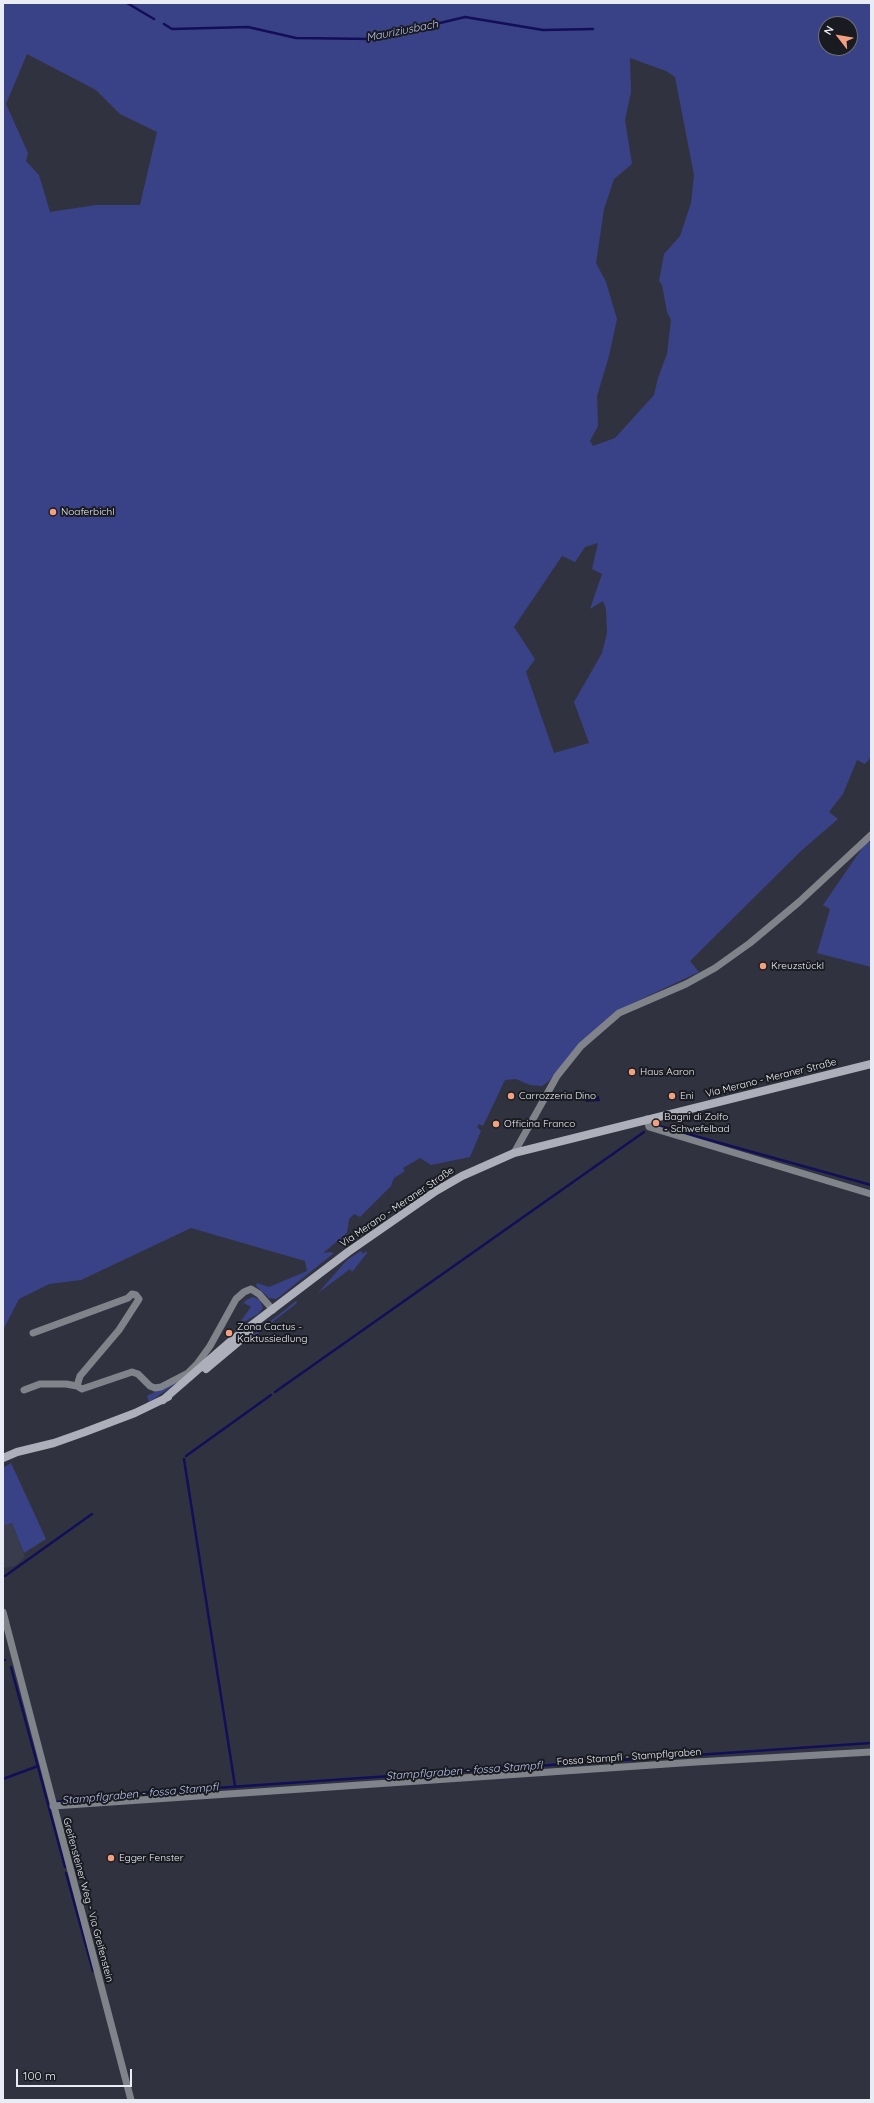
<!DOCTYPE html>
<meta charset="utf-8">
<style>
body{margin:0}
#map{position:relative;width:874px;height:2103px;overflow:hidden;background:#30333f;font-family:Quicksand,sans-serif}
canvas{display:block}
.frame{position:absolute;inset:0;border:4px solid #e9ecf4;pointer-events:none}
.north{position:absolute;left:818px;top:16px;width:40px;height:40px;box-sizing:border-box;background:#1a1b21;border:1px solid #6d6f75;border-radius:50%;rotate:301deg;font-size:11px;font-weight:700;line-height:16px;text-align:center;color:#e9ecf4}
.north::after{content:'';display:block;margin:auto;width:14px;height:18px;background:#f2a07f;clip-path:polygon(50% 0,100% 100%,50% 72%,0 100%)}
.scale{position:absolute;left:16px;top:2069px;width:116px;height:18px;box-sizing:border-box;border:2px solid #e9ecf4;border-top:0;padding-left:5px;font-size:12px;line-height:14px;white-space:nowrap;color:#e9ecf4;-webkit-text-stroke:3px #1a1b21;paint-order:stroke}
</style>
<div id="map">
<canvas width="874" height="2103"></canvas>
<div class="frame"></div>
<div class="north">N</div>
<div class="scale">100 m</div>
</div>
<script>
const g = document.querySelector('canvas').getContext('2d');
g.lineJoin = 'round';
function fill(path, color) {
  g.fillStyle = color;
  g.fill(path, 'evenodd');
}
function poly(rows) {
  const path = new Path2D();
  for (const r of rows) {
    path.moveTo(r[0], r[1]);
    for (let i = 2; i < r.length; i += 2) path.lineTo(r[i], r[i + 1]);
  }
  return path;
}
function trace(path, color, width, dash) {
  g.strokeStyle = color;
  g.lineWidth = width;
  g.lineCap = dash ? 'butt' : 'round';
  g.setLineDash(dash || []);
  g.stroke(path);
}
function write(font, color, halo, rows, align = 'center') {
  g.font = font + ' Quicksand,sans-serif';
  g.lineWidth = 4;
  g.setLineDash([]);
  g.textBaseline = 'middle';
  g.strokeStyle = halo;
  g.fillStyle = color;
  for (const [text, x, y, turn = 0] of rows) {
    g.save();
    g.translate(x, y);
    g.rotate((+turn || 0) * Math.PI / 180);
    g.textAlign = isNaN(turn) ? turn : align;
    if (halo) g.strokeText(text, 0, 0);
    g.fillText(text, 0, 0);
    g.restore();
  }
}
const built = poly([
 [12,1523,25,1557,15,1566,3,1568,3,1526]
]);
const green = poly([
 [3,3,871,3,871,757,865,764,857,760,843,794,829,812,838,819,802,850,690,961,699,972,616,1011,580,1043,549,1081,542,1086,530,1085,516,1079,505,1080,483,1126,479,1124,477,1127,481,1131,470,1157,431,1165,420,1158,403,1168,405,1171,394,1178,391,1186,360,1217,354,1214,349,1219,347,1233,323,1253,330,1252,334,1253,279,1297,276,1299,269,1298,256,1286,257,1283,269,1287,307,1271,305,1261,191,1228,81,1280,49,1284,19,1299,3,1330],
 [826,24,850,24,850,48,826,48],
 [27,54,96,90,120,114,157,132,140,205,96,205,50,212,39,175,26,161,28,153,6,104],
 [630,58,666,71,675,77,694,175,691,203,680,236,664,254,659,281,662,285,667,312,671,320,667,354,658,378,654,395,615,438,593,446,590,441,598,426,597,396,609,356,617,319,606,282,596,263,604,209,614,179,632,164,625,120,631,92],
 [598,543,592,569,602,574,590,609,603,601,606,609,607,633,602,653,574,702,589,743,554,753,526,672,535,659,514,627,562,556,575,562,585,547],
 [867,841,871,844,871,967,817,953,830,909,823,905],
 [361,1251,363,1254,366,1251,367,1253,352,1272,350,1269,318,1293,347,1260],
 [253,1297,260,1300,263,1308,258,1314,242,1323,240,1322,251,1307,244,1303,240,1307,246,1300],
 [296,1301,297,1303,248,1341,250,1337],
 [207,1356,209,1357,186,1377,149,1402,147,1396,182,1378],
 [11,1463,46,1539,24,1553,12,1523,3,1526,3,1468]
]);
const water = poly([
 [599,1096,600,1101,586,1102,586,1097]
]);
const stream = poly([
 [127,3,154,19],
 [164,24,172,29,248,27,296,38,373,39,465,17,543,30,593,29],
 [659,1126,871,1185],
 [275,1392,644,1132],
 [186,1456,271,1395],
 [184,1459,235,1786],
 [5,1576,92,1514],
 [3,1660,5,1660],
 [11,1667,65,1867],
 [3,1779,38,1766],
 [56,1802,143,1793,871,1743],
 [66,1873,93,1971]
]);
const street = poly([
 [647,1119,649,1127,871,1194],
 [514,1153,557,1076,581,1046,619,1013,686,984,715,968,750,943,799,902,871,835],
 [33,1333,128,1298,132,1294,136,1295,139,1299,119,1330,80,1376,77,1386,82,1389,132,1372,138,1374,150,1386,155,1388,161,1387,188,1373,197,1364,210,1346,236,1299,244,1292,251,1289,259,1294,273,1310],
 [24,1390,40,1384,66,1384,77,1386],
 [3,1612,131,2100],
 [53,1806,696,1762,871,1752]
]);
const secondary = poly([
 [206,1369,249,1333],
 [163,1400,232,1340,348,1252,436,1191,462,1176,514,1153,871,1064],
 [3,1458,17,1452,54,1443,85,1432,135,1413,168,1397]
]);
const markers = [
 [53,512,4,"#f2a07f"],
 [763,966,4,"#f2a07f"],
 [632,1072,4,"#f2a07f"],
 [511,1096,4,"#f2a07f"],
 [672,1096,4,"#f2a07f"],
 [656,1123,4,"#f2a07f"],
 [496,1124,4,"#f2a07f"],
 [229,1333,4,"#f2a07f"],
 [111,1858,4,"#f2a07f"]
];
const poiNames = [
 ["Noaferbichl",61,512],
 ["Kreuzstückl",771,966],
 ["Haus Aaron",640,1072],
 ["Carrozzeria Dino",519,1096],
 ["Eni",680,1096],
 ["Bagni di Zolfo",664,1117],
 ["- Schwefelbad",664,1129],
 ["Officina Franco",504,1124],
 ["Zona Cactus -",237,1327],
 ["Kaktussiedlung",237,1339],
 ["Egger Fenster",119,1858]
];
const streetNames = [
 ["Via Merano - Meraner Straße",771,1078,-14],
 ["Via Merano - Meraner Straße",397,1207,-34],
 ["Fossa Stampfl - Stampflgraben",629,1757,-4],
 ["Greifensteiner Weg - Via Greifenstein",88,1900,75]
];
const waterNames = [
 ["Mauriziusbach",402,31,-11],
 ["Stampflgraben - fossa Stampfl",464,1771,-4],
 ["Stampflgraben - fossa Stampfl",140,1794,-5]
];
fill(built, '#383c4d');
fill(green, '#394287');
fill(water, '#130e58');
trace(stream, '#130e58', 2.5);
trace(street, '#81838a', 7);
trace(secondary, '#adb0ba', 8);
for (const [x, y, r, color] of markers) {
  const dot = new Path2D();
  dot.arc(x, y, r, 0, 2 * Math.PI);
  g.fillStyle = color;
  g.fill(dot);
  trace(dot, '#1a1b21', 1.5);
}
write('10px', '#e9ecf4', '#1a1b21', poiNames, 'left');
write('10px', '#e9ecf4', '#1a1b21', streetNames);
write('italic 11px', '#bac5f0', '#1a1b21', waterNames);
</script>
